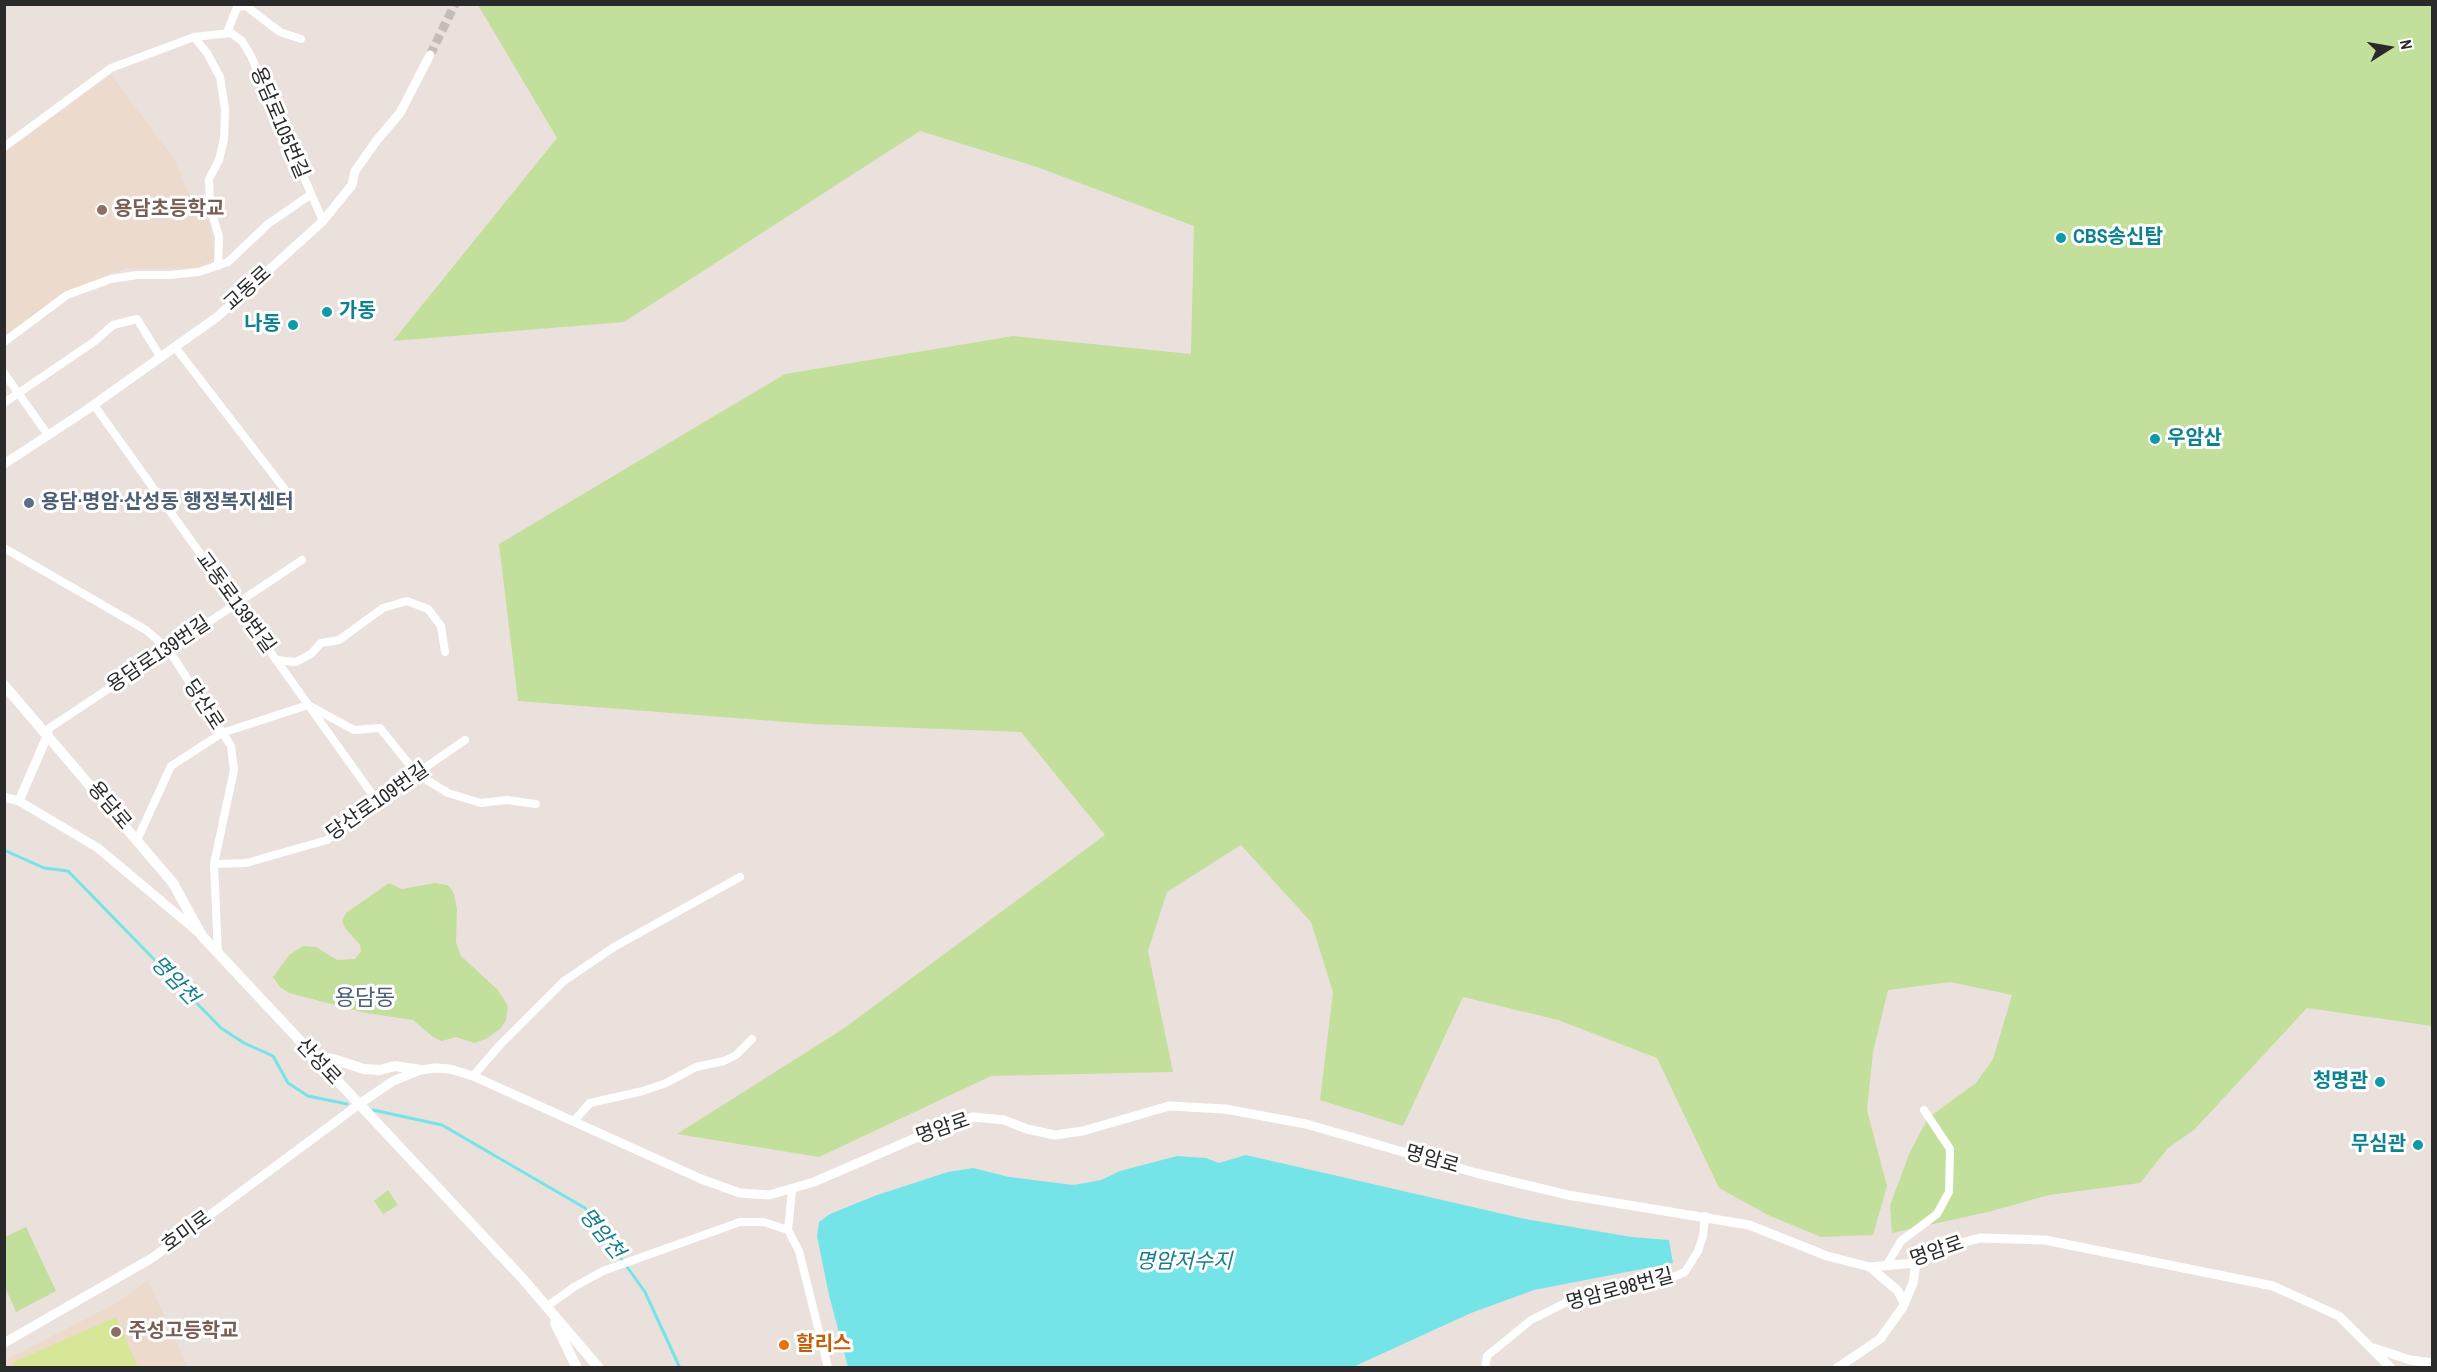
<!DOCTYPE html>
<meta charset="utf-8">
<style>
body{margin:0}
#map{position:relative;width:2437px;height:1372px;overflow:hidden;background:#ebe1dc;font-family:"Archivo Narrow",sans-serif}
canvas{display:block}
.frame{position:absolute;inset:0;border:6px solid #2a2a2a;pointer-events:none}
.north{position:absolute;left:2359px;top:18px;width:60px;height:60px;-webkit-text-stroke:4px #fff;paint-order:stroke;rotate:79deg;font-size:16px;font-weight:700;line-height:24px;text-align:center;color:#2a2a2a}
.north::after{content:'';display:block;margin:auto;width:21px;height:27px;background:#2a2a2a;clip-path:polygon(50% 0,100% 100%,50% 72%,0 100%)}
</style>
<div id="map">
<canvas width="2437" height="1372"></canvas>
<div class="frame"></div>
<div class="north">N</div>
</div>
<script>
const g = document.querySelector('canvas').getContext('2d');
g.lineJoin = 'round';
function fill(path, color) {
  g.fillStyle = color;
  g.fill(path, 'evenodd');
}
function poly(rows) {
  const path = new Path2D();
  for (const r of rows) {
    path.moveTo(r[0], r[1]);
    for (let i = 2; i < r.length; i += 2) path.lineTo(r[i], r[i + 1]);
  }
  return path;
}
function trace(path, color, width, dash) {
  g.strokeStyle = color;
  g.lineWidth = width;
  g.lineCap = dash ? 'butt' : 'round';
  g.setLineDash(dash || []);
  g.stroke(path);
}
function write(font, color, halo, rows, align = 'center') {
  g.font = font + ' "Archivo Narrow","Noto Sans KR",sans-serif';
  g.lineWidth = 6;
  g.setLineDash([]);
  g.textBaseline = 'middle';
  g.strokeStyle = halo;
  g.fillStyle = color;
  for (const [text, x, y, turn = 0] of rows) {
    g.save();
    g.translate(x, y);
    g.rotate((+turn || 0) * Math.PI / 180);
    g.textAlign = isNaN(turn) ? turn : align;
    if (halo) g.strokeText(text, 0, 0);
    g.fillText(text, 0, 0);
    g.restore();
  }
}
const education = poly([
 [111,75,174,159,190,196,210,224,215,258,198,268,127,268,71,289,5,335,4,153],
 [148,1280,188,1367,5,1368,5,1360,115,1304]
]);
const green = poly([
 [478,5,2432,5,2432,1026,2307,1008,2194,1130,2168,1148,2140,1183,2049,1195,1988,1212,1892,1233,1890,1205,1910,1152,1928,1118,1976,1083,1993,1059,2012,995,1950,982,1888,990,1873,1052,1867,1110,1887,1186,1873,1235,1821,1237,1768,1215,1719,1188,1657,1058,1558,1020,1463,997,1403,1126,1320,1100,1333,992,1311,922,1241,845,1167,892,1148,951,1173,1072,991,1076,819,1157,677,1134,843,1029,1105,835,1021,732,812,724,518,701,499,544,785,374,1013,336,1191,354,1194,226,1037,167,920,131,624,322,393,341,557,138],
 [389,883,402,889,435,883,447,885,450,887,454,894,457,909,456,942,461,956,498,990,508,1006,506,1020,500,1029,486,1039,474,1043,456,1037,442,1041,433,1037,413,1020,366,1013,289,993,280,987,273,977,289,955,303,946,316,947,337,960,355,959,361,951,360,945,345,928,342,921,346,913],
 [388,1190,398,1205,383,1214,374,1201],
 [26,1227,56,1291,16,1312,5,1287,5,1237]
]);
const pitch = poly([
 [116,1317,138,1367,15,1368,12,1363]
]);
const water = poly([
 [1246,1155,1525,1219,1632,1237,1669,1240,1673,1263,1534,1290,1471,1313,1353,1367,848,1367,829,1295,817,1236,819,1222,830,1214,877,1195,948,1172,973,1168,1009,1177,1074,1185,1101,1180,1120,1171,1177,1156,1206,1158,1219,1163]
]);
const stream = poly([
 [4,850,44,868,68,871,221,1028,244,1043,273,1056,288,1083,308,1096,347,1104],
 [373,1110,442,1125,585,1208,645,1292,680,1368]
]);
const tertiaryTunnel = poly([
 [430,55,455,4]
]);
const minor = poly([
 [227,33,237,7,246,6,280,32,301,39],
 [194,37,207,53,220,77,225,109,224,139,219,160,209,179,210,206,219,237,218,266],
 [4,147,111,68,194,37,231,33,242,41,251,56,323,221],
 [4,342,67,295,111,279,137,275,170,275,199,272,228,262,268,224,310,195],
 [175,347,286,491],
 [4,373,48,435],
 [4,403,95,341,113,325,137,319,161,358],
 [94,405,377,801],
 [4,548,146,630,168,649,231,746,234,770,214,864,218,953],
 [276,660,296,662,311,654,321,643,339,640,383,608,407,601,428,609,441,626,445,652],
 [45,731,302,560],
 [137,840,171,766,222,733,308,705,354,730,380,728,417,774,448,793,481,803,507,800,536,804],
 [214,864,246,863,327,840,377,801,465,740],
 [473,1076,500,1045,564,981,614,947,740,877],
 [574,1121,590,1103,643,1091,666,1083,696,1067,724,1061,736,1055,752,1039],
 [788,1230,799,1251,828,1368],
 [1886,1266,1901,1241,1937,1214,1949,1192,1950,1149,1924,1110],
 [546,1307,574,1287,603,1271,740,1222,763,1222,788,1230,792,1190],
 [1485,1368,1487,1356,1531,1320,1565,1303,1659,1283,1685,1272,1698,1251,1703,1236,1705,1216]
]);
const tertiary = poly([
 [4,464,85,411,217,317,323,221,352,185,355,171,377,140,400,113,430,55],
 [4,797,19,801,98,848,198,932],
 [19,801,48,734],
 [1870,1267,1898,1291,1904,1303],
 [4,1343,152,1258,358,1105,393,1081,420,1070,435,1068,450,1069,473,1076,701,1179,740,1193,769,1195,814,1182,941,1127,973,1117,1004,1120,1027,1129,1055,1135,1083,1131,1169,1106,1225,1109,1306,1124,1476,1173,1568,1195,1749,1225,1827,1256,1870,1267,1916,1263,1950,1246,1980,1238,2045,1240,2273,1286,2339,1316,2391,1368],
 [2374,1348,2410,1360,2432,1363],
 [1837,1368,1880,1339,1903,1307,1913,1283,1916,1263]
]);
const secondary = poly([
 [4,685,173,883,202,936,523,1279,599,1368],
 [313,1057,333,1059,364,1069,380,1070,395,1066,420,1070],
 [555,1323,577,1368]
]);
const markers = [
 [102,210,6,"#8d6e63"],
 [2061,238,6,"#0f9aa8"],
 [327,312,6,"#0f9aa8"],
 [293,325,6,"#0f9aa8"],
 [2155,439,6,"#0f9aa8"],
 [29,503,6,"#5c6f8a"],
 [2380,1082,6,"#0f9aa8"],
 [2418,1145,6,"#0f9aa8"],
 [116,1332,6,"#8d6e63"],
 [784,1345,6,"#e8710a"]
];
const streetNames = [
 ["용담로105번길",279,123,67],
 ["교동로",248,289,-42],
 ["교동로139번길",235,603,54],
 ["용담로139번길",159,655,-34],
 ["당산로",203,705,57],
 ["당산로109번길",378,802,-35],
 ["용담로",109,806,50],
 ["산성로",318,1062,47],
 ["명암로",943,1129,-19],
 ["명암로",1432,1160,16],
 ["호미로",187,1232,-36],
 ["명암로",1937,1252,-19],
 ["명암로98번길",1620,1290,-15]
];
const educationNames = [
 ["용담초등학교",114,210],
 ["주성고등학교",128,1332]
];
const cultureNames = [
 ["CBS송신탑",2073,238],
 ["가동",339,312],
 ["나동",281,325,"right"],
 ["우암산",2167,439],
 ["청명관",2368,1082,"right"],
 ["무심관",2406,1145,"right"]
];
const serviceNames = [
 ["용담·명암·산성동 행정복지센터",41,503]
];
const foodNames = [
 ["할리스",796,1345]
];
const waterNames = [
 ["명암천",174,981,46],
 ["명암천",601,1234,51],
 ["명암저수지",1184,1262]
];
const quarterNames = [
 ["용담동",365,999]
];
fill(education, '#ecdbcc');
fill(green, '#c2df9b');
fill(pitch, '#d7e697');
fill(water, '#74e4e9');
trace(stream, '#74e4e9', 3);
trace(tertiaryTunnel, '#c4bcb8', 9, [9, 4.5]);
trace(minor, '#fff', 8);
trace(tertiary, '#fff', 9);
trace(secondary, '#fff', 10);
for (const [x, y, r, color] of markers) {
  const dot = new Path2D();
  dot.arc(x, y, r, 0, 2 * Math.PI);
  g.fillStyle = color;
  g.fill(dot);
  trace(dot, '#fff', 2);
}
write('20px', '#2a2a2a', '#fff', streetNames);
write('bold 20px', '#785e54', '#fff', educationNames, 'left');
write('bold 20px', '#0d838f', '#fff', cultureNames, 'left');
write('bold 20px', '#4e5e75', '#fff', serviceNames, 'left');
write('bold 20px', '#c56008', '#fff', foodNames, 'left');
write('italic 21px', '#147f8d', '#fff', waterNames);
write('22px', '#4c5e78', '#fff', quarterNames);
</script>
